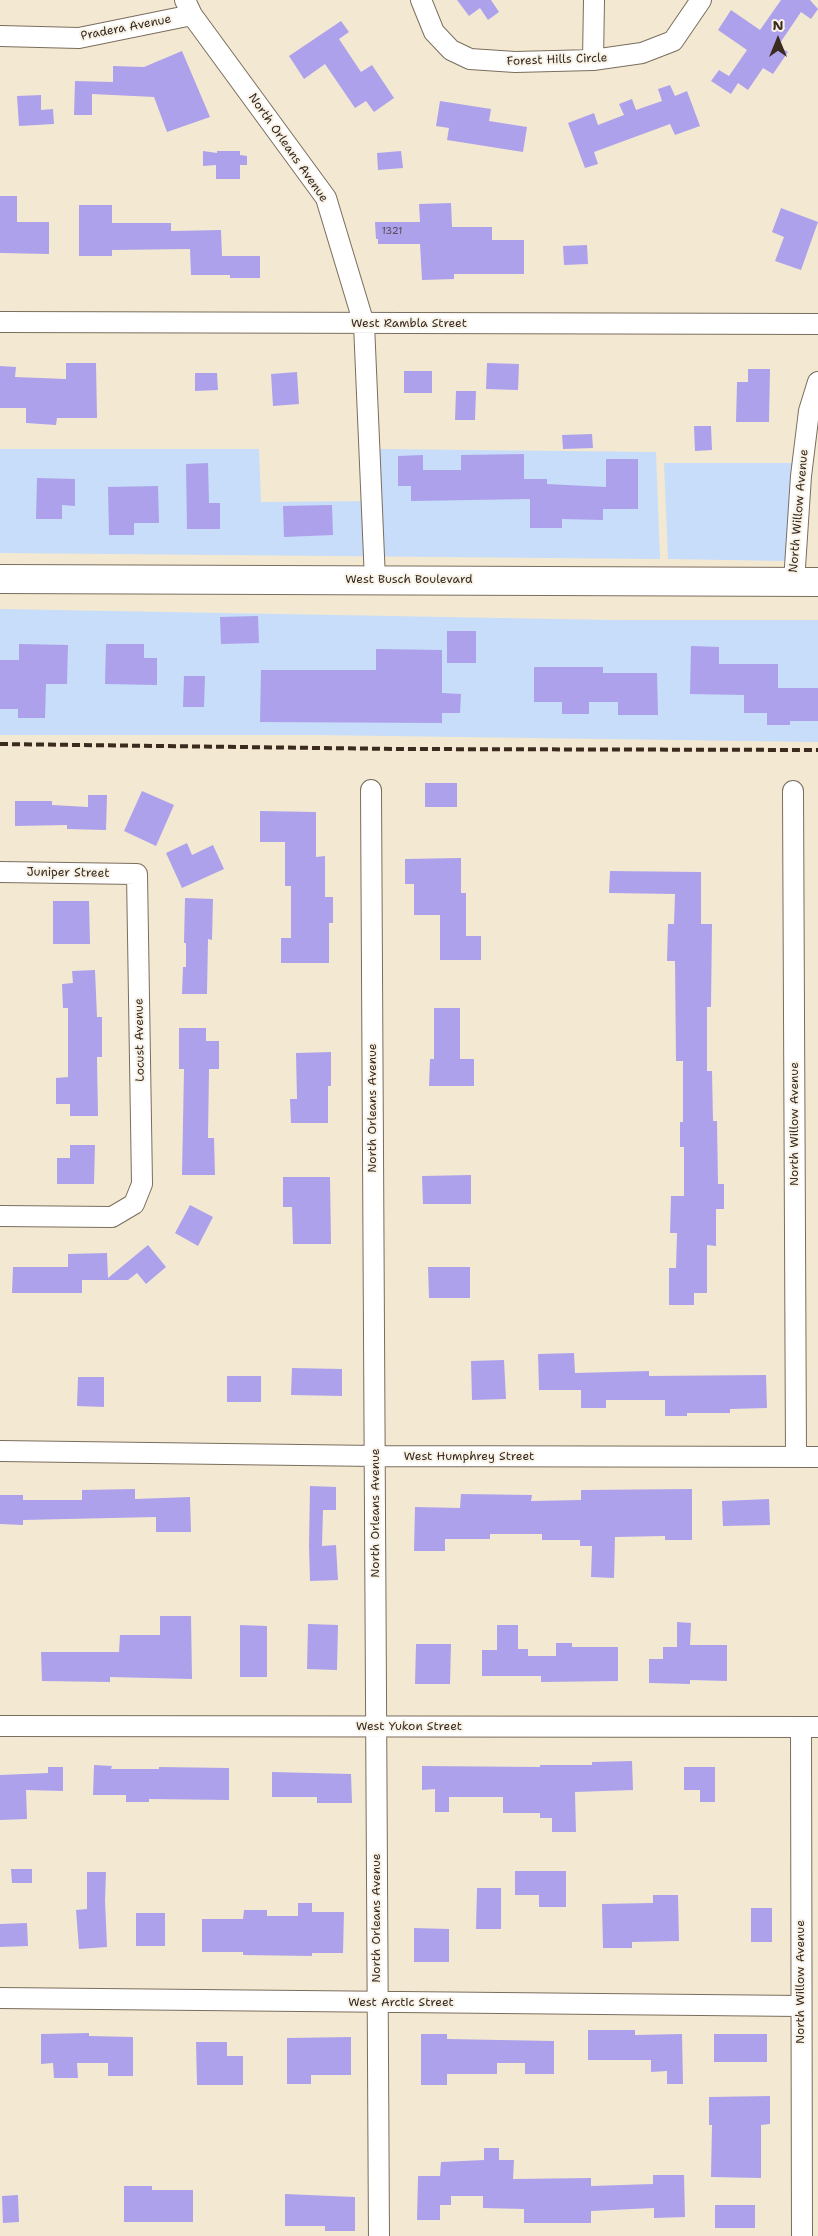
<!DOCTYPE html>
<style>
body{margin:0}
#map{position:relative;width:818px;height:2236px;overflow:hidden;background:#f3e9d3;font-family:"Shantell Sans",sans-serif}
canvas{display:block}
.north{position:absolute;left:753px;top:15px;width:50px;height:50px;-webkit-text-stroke:4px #f7f3e8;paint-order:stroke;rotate:0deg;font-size:14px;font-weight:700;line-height:20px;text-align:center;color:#3b2a1e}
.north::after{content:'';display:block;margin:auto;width:18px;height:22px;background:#3b2a1e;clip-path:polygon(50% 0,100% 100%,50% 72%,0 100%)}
</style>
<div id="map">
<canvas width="818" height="2236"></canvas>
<div class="north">N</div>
</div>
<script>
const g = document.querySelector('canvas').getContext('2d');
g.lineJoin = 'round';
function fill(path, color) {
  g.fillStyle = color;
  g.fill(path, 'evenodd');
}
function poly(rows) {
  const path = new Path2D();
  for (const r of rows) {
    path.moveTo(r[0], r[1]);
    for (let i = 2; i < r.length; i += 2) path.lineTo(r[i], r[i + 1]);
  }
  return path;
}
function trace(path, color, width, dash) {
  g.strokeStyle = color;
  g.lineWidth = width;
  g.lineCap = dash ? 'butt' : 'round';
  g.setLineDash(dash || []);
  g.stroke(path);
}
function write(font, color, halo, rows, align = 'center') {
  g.font = font + ' "Shantell Sans",sans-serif';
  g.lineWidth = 4;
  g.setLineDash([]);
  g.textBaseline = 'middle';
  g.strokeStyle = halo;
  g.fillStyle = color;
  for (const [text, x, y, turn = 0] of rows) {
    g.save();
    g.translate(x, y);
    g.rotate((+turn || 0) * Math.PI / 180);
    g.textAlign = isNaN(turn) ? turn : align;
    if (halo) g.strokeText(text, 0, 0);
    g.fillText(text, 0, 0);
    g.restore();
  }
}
const built = poly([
 [0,449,259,449,261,502,381,501,378,449,656,452,660,559,0,553],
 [664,463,793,463,786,561,668,559],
 [0,609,613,620,818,620,818,742,316,735,0,735]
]);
const building = poly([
 [457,0,491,0,499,12,488,20,480,8,469,16],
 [781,0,810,0,818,9,811,19,801,12,778,46,788,52,773,74,763,68,748,90,738,83,731,94,711,81,719,70,729,76,747,50,718,30,731,10,760,30],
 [341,21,349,32,339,39,361,72,372,65,394,98,374,112,366,101,355,108,325,64,304,79,289,56],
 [182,51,210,117,167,132,154,97,92,94,92,115,74,115,75,81,113,82,113,66,144,67],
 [670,85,675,96,687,91,700,126,675,135,670,124,594,152,598,164,585,168,568,123,594,113,598,125,624,115,619,104,632,99,636,110,662,101,658,89],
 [41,95,41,110,53,109,54,124,19,126,17,96],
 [440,101,491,109,489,121,527,127,523,152,447,140,449,128,436,126],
 [203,151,217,153,217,151,240,151,240,155,247,156,247,165,240,165,240,179,216,179,216,165,203,166],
 [401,151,403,168,378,170,377,153],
 [0,196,17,196,17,222,49,222,49,254,0,253],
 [451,203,452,227,492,227,492,240,524,240,524,274,454,274,454,279,422,280,420,244,378,244,378,239,376,239,375,222,420,222,419,204],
 [79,205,112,205,112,223,171,223,171,231,221,230,222,256,260,256,260,278,230,278,230,275,191,275,190,249,112,250,112,256,79,256],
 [781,208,818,222,801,270,775,261,784,237,772,232],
 [587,245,588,264,564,265,563,246],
 [66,363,96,363,97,418,57,418,56,425,26,423,26,408,0,408,0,366,16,367,15,377,66,379],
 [487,363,519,364,518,390,486,389],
 [748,369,770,369,769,422,736,422,737,382,748,382],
 [404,371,432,371,432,393,404,393],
 [297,372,299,404,273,406,271,374],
 [195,373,217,373,218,390,195,391],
 [456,391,476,391,475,420,455,420],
 [694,426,711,426,712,450,695,451],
 [592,434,593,448,563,449,562,435],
 [524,454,524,479,547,479,547,484,606,487,606,459,638,459,638,509,603,509,603,520,562,519,562,528,530,528,530,499,411,501,411,486,398,486,398,456,423,455,423,470,461,470,461,455],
 [208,463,209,503,220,503,220,529,187,529,186,464],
 [37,478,75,479,75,506,62,505,62,519,36,519],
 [158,486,159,523,134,523,134,535,109,535,108,487],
 [332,505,333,535,284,537,283,506],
 [258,616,259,643,221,644,220,617],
 [447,631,476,631,476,663,447,663],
 [19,644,68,645,67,684,46,684,45,718,18,718,18,709,0,709,0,660,19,660],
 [106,644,144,644,144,658,157,658,157,685,105,684],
 [691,646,719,647,719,664,778,664,778,688,818,688,818,721,790,721,790,725,767,725,767,713,744,713,744,695,690,694],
 [376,649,442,650,442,693,461,694,460,713,442,713,442,723,260,722,261,670,376,670],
 [534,667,603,667,603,673,657,673,658,715,618,715,618,702,589,702,589,714,562,714,562,702,534,702],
 [184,676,205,676,204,707,183,707],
 [425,783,457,783,457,807,425,807],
 [142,791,174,805,156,846,124,831],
 [88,795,107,795,106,830,67,829,67,825,15,826,15,801,52,801,52,805,88,807],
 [260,811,316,812,316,857,325,856,325,897,333,897,333,923,329,923,329,963,281,963,281,938,291,938,291,886,285,886,285,842,260,842],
 [187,843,192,855,213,845,224,869,182,888,166,853],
 [461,858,461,893,466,893,466,936,481,936,481,960,440,960,440,915,414,915,414,884,405,884,405,859],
 [610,871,701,872,701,924,712,924,711,1007,707,1007,707,1071,712,1071,713,1121,717,1121,718,1184,724,1184,724,1209,716,1209,716,1246,707,1245,707,1293,694,1293,694,1305,669,1305,669,1268,676,1268,677,1233,670,1233,671,1196,684,1196,684,1147,680,1147,680,1122,683,1122,683,1061,676,1061,675,961,667,961,668,924,674,924,675,894,609,893],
 [185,898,213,899,212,940,208,939,207,994,182,994,183,967,186,967,186,943,184,943],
 [53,901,89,901,90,944,53,944],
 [95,970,97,1017,102,1017,102,1057,97,1057,98,1116,70,1116,70,1104,56,1104,56,1078,68,1077,68,1008,63,1008,62,984,73,983,72,971],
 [434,1008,460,1008,460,1059,474,1059,474,1086,429,1086,430,1059,434,1059],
 [179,1028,206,1028,206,1041,219,1041,219,1069,209,1069,208,1138,214,1138,215,1175,182,1175,184,1069,179,1069],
 [331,1052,331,1086,328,1086,328,1123,291,1123,290,1099,297,1099,296,1053],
 [70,1145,95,1145,94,1184,57,1184,57,1158,70,1158],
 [471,1175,471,1204,423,1204,422,1176],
 [283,1177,330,1177,331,1244,293,1244,292,1207,283,1207],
 [190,1205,213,1217,198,1246,175,1233],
 [148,1245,166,1267,146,1284,137,1273,128,1280,82,1280,82,1293,12,1293,13,1267,68,1267,68,1254,107,1253,108,1278],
 [428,1267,470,1267,470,1298,429,1298],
 [574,1353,575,1373,649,1371,649,1376,766,1375,767,1408,730,1409,730,1413,687,1413,687,1416,665,1416,665,1400,606,1400,606,1408,581,1408,581,1390,539,1390,538,1354],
 [504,1360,506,1399,472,1400,471,1361],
 [292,1368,342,1369,342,1396,291,1395],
 [227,1376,261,1376,261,1402,227,1402],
 [78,1377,104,1377,104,1407,77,1406],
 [310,1486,336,1487,336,1510,323,1510,322,1546,336,1545,338,1580,310,1581,309,1546],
 [135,1489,135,1499,190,1497,191,1532,156,1532,156,1517,23,1520,23,1525,0,1524,0,1495,23,1495,23,1500,82,1500,82,1490],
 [692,1489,692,1540,665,1540,665,1536,615,1537,614,1578,591,1577,592,1546,580,1546,580,1540,542,1540,542,1534,490,1534,490,1539,445,1539,445,1551,414,1551,415,1507,460,1508,461,1494,532,1495,531,1501,581,1500,581,1490],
 [769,1499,770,1525,723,1526,722,1501],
 [160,1616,191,1616,192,1679,110,1677,110,1682,42,1681,41,1652,119,1652,120,1635,160,1635],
 [677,1622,691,1623,690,1645,727,1645,727,1681,690,1680,690,1684,649,1683,649,1659,663,1659,663,1647,677,1647],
 [308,1624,338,1625,337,1670,307,1669],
 [240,1625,267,1626,267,1677,240,1677],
 [497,1625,518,1625,518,1649,528,1649,528,1656,556,1656,556,1643,572,1643,572,1647,618,1647,618,1681,541,1682,541,1676,482,1676,482,1650,497,1650],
 [416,1644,451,1644,450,1684,415,1684],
 [632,1761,633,1790,575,1792,576,1832,552,1832,552,1818,540,1818,540,1813,503,1813,503,1797,449,1797,449,1812,435,1812,435,1789,422,1790,422,1766,540,1767,540,1765,592,1765,592,1762],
 [94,1765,112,1766,111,1769,159,1769,159,1767,229,1768,229,1800,149,1799,149,1802,126,1802,126,1795,93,1795],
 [48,1767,63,1767,63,1791,26,1790,27,1819,0,1820,0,1775,48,1773],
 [684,1767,715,1767,715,1802,700,1802,700,1790,684,1790],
 [272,1772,351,1774,352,1803,317,1803,317,1797,272,1797],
 [11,1869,32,1869,32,1883,12,1883],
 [515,1871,566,1871,566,1907,539,1907,539,1895,515,1895],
 [87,1872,106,1872,105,1900,107,1947,79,1949,76,1910,87,1909],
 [477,1888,501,1888,501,1929,476,1929],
 [653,1895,678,1895,679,1941,632,1942,632,1948,603,1948,602,1904,653,1903],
 [298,1903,312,1903,312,1912,344,1912,343,1953,312,1953,312,1956,243,1955,243,1952,202,1952,202,1919,243,1919,244,1910,267,1910,267,1916,298,1916],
 [751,1908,772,1908,772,1942,751,1942],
 [136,1913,165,1913,165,1946,136,1946],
 [27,1923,28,1946,0,1947,0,1924],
 [414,1928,449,1929,449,1962,414,1962],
 [588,2030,635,2030,635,2035,682,2034,683,2084,667,2084,667,2071,651,2072,651,2060,588,2060],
 [89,2033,89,2036,133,2037,133,2076,108,2076,108,2063,77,2063,78,2078,54,2078,53,2063,41,2064,41,2034],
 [421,2034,447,2034,447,2039,554,2041,554,2074,525,2074,525,2063,497,2063,497,2074,447,2074,447,2085,421,2085],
 [714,2034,767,2034,767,2062,714,2062],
 [351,2037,351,2075,311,2075,311,2084,287,2084,287,2038],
 [196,2042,227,2042,227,2056,243,2056,243,2085,197,2085],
 [770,2096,770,2124,761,2125,761,2178,711,2177,712,2125,709,2125,709,2097],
 [484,2148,499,2148,499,2160,514,2160,513,2179,591,2178,591,2186,653,2184,653,2175,684,2175,685,2217,654,2218,654,2208,591,2211,591,2223,524,2223,524,2209,483,2208,483,2196,451,2196,451,2205,440,2205,440,2220,417,2220,418,2176,440,2176,441,2162,484,2160],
 [124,2186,152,2186,152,2190,193,2190,193,2222,124,2222],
 [285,2194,355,2197,355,2231,325,2231,325,2226,285,2226],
 [18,2195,19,2222,3,2223,2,2196],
 [715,2205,755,2205,755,2228,715,2228]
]);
const street = poly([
 [185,0,192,15,326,198,364,324,375,580],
 [421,0,434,32,451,50,470,59,515,62,593,60,642,53,673,41,701,0],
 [0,36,79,38,192,15],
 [593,60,594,0],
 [0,322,818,324],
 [794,582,801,476,809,411,818,382],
 [371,790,379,2236],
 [793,791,796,1457],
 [0,872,137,874,142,1184,134,1204,112,1217,0,1216],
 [0,1451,376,1456,818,1457],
 [0,1726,818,1727],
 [801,1727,802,2236],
 [0,1998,801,2006]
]);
const primary = poly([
 [0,579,818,582]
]);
const rail = poly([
 [0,744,400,749,818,750]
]);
const numberNames = [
 ["1321",392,231]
];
const streetNames = [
 ["Pradera Avenue",126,28,-11],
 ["Forest Hills Circle",557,60,-2],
 ["North Orleans Avenue",288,148,55],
 ["West Rambla Street",409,324],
 ["North Willow Avenue",799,511,-85],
 ["West Busch Boulevard",409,580],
 ["Juniper Street",68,873,1],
 ["Locust Avenue",140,1040,-91],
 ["North Orleans Avenue",373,1108,-90],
 ["North Willow Avenue",795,1124,-90],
 ["West Humphrey Street",469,1457],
 ["North Orleans Avenue",376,1513,-90],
 ["West Yukon Street",409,1727],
 ["North Orleans Avenue",377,1918,-90],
 ["North Willow Avenue",801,1982,-90],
 ["West Arctic Street",401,2003]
];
fill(built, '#c7ddf9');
fill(building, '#ada1eb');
trace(street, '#7b6d5d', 22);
trace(primary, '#7b6d5d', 30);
trace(street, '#fff', 20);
trace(primary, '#fff', 28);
trace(rail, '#3b2a1e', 4, [8, 4]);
write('10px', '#584851', null, numberNames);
write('12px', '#3b2a1e', '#f7f3e8', streetNames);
</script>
